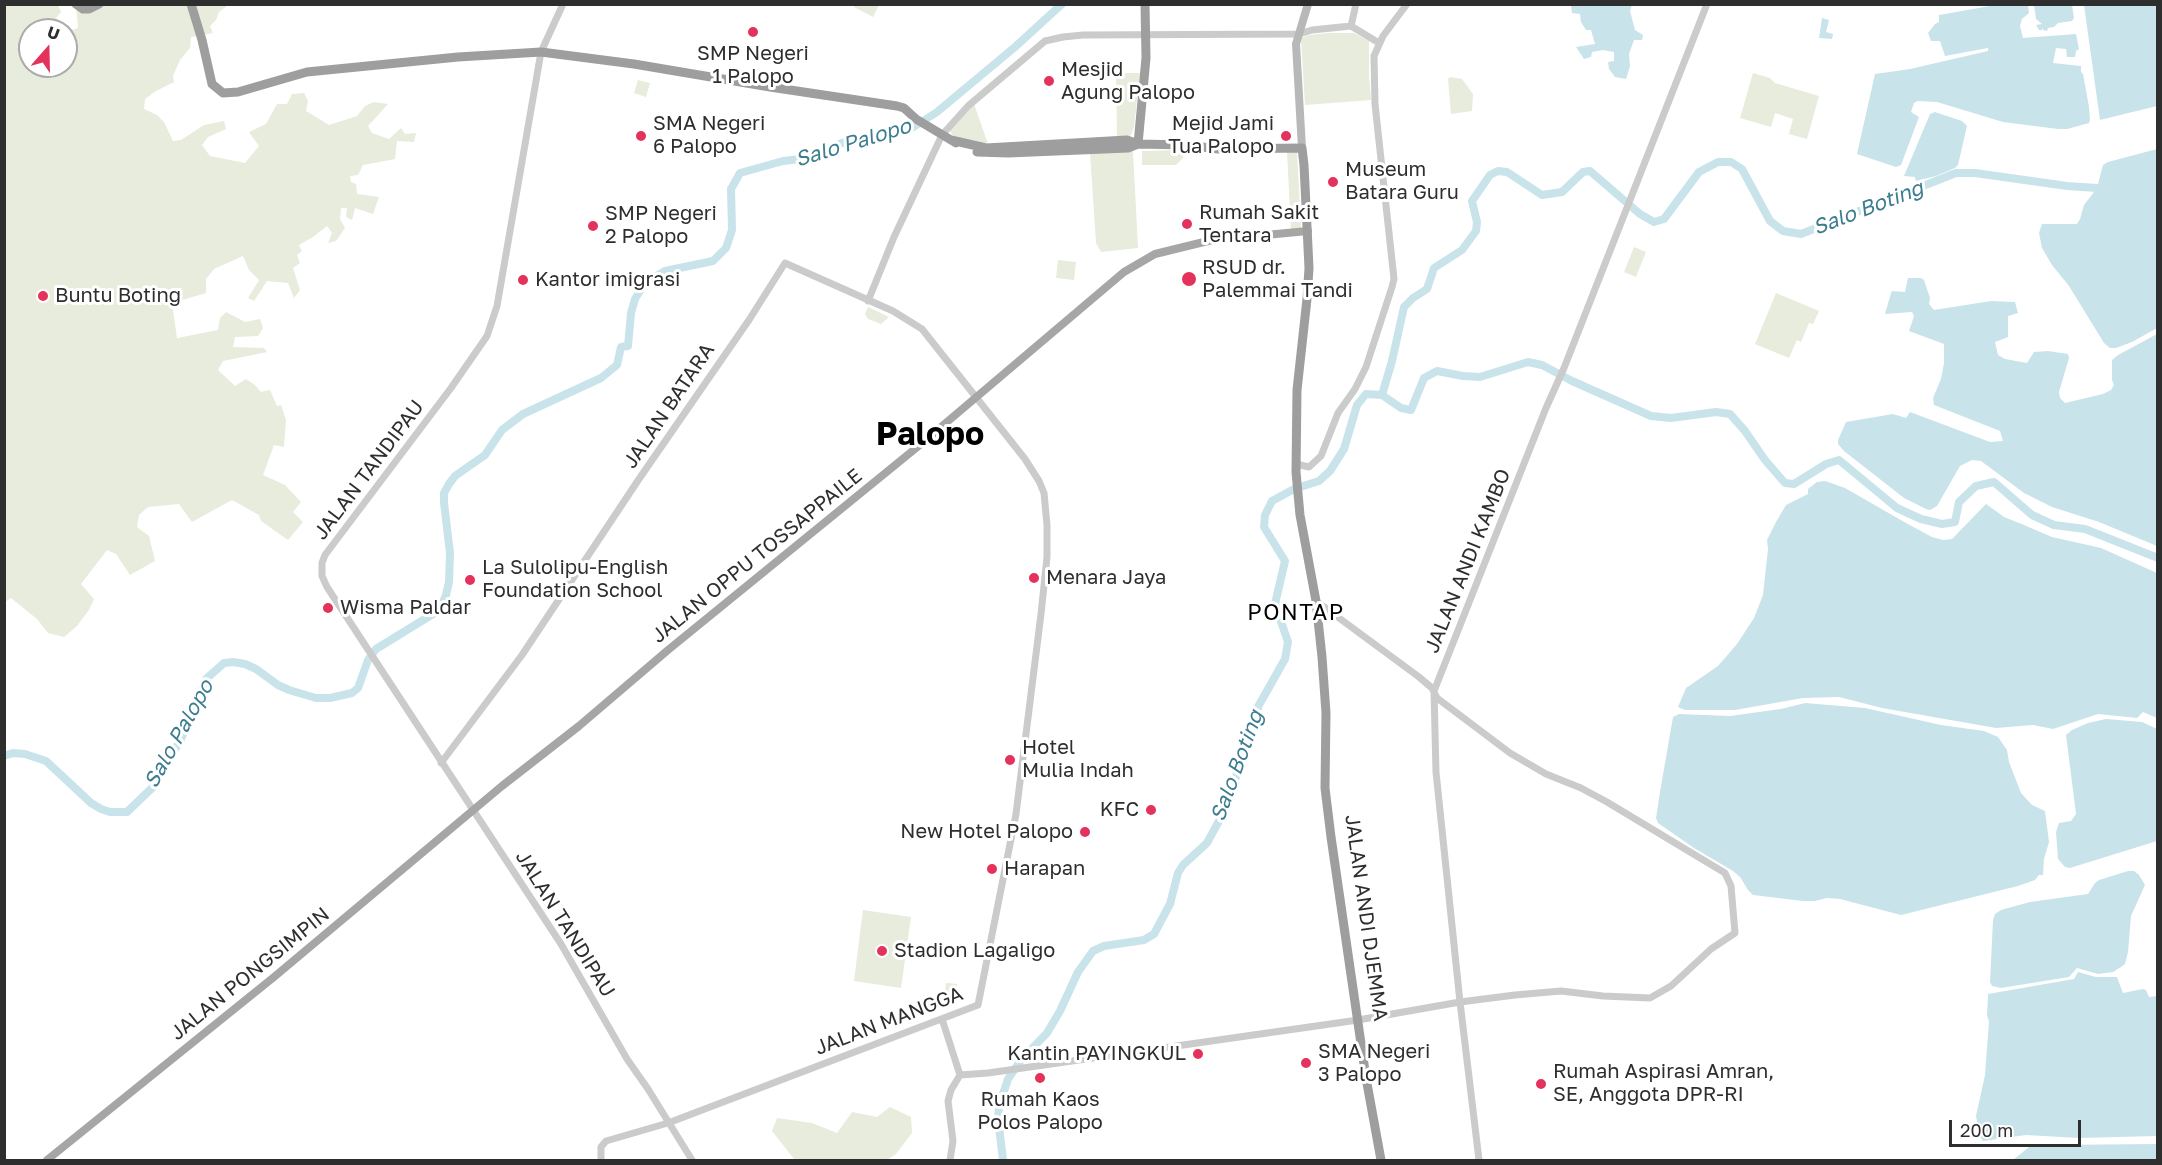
<!DOCTYPE html>
<style>
body{margin:0}
#map{position:relative;width:2162px;height:1165px;overflow:hidden;background:#fff;font-family:"Golos Text",sans-serif}
canvas{display:block}
.frame{position:absolute;inset:0;border:6px solid #2e2e2e;pointer-events:none}
.north{position:absolute;left:18px;top:18px;width:60px;height:60px;box-sizing:border-box;background:#fff;border:2px solid #ababab;border-radius:50%;rotate:20deg;font-size:16px;font-weight:700;line-height:24px;text-align:center;color:#2e2e2e}
.north::after{content:'';display:block;margin:auto;width:21px;height:27px;background:#e3335d;clip-path:polygon(50% 0,100% 100%,50% 72%,0 100%)}
.scale{position:absolute;left:1949px;top:1120px;width:132px;height:27px;box-sizing:border-box;border:3px solid #2e2e2e;border-top:0;padding-left:8px;font-size:18px;line-height:21px;white-space:nowrap;color:#2e2e2e;-webkit-text-stroke:4px #fff;paint-order:stroke}
</style>
<div id="map">
<canvas width="2162" height="1165"></canvas>
<div class="frame"></div>
<div class="north">U</div>
<div class="scale">200 m</div>
</div>
<script>
const g = document.querySelector('canvas').getContext('2d');
g.lineJoin = 'round';
function fill(path, color) {
  g.fillStyle = color;
  g.fill(path, 'evenodd');
}
function poly(rows) {
  const path = new Path2D();
  for (const r of rows) {
    path.moveTo(r[0], r[1]);
    for (let i = 2; i < r.length; i += 2) path.lineTo(r[i], r[i + 1]);
  }
  return path;
}
function trace(path, color, width, dash) {
  g.strokeStyle = color;
  g.lineWidth = width;
  g.lineCap = dash ? 'butt' : 'round';
  g.setLineDash(dash || []);
  g.stroke(path);
}
function write(font, color, halo, rows, align = 'center') {
  g.font = font + ' "Golos Text",sans-serif';
  g.lineWidth = 6;
  g.setLineDash([]);
  g.textBaseline = 'middle';
  g.strokeStyle = halo;
  g.fillStyle = color;
  for (const [text, x, y, turn = 0] of rows) {
    g.save();
    g.translate(x, y);
    g.rotate((+turn || 0) * Math.PI / 180);
    g.textAlign = isNaN(turn) ? turn : align;
    if (halo) g.strokeText(text, 0, 0);
    g.fillText(text, 0, 0);
    g.restore();
  }
}
const green = poly([
 [855,4,879,4,879,5,873,17,854,7],
 [5,5,58,5,61,12,56,18,68,31,78,28,76,5,228,5,219,12,216,20,210,26,213,33,191,37,190,48,180,60,173,76,174,82,156,91,145,99,144,109,157,115,164,122,173,141,181,140,204,125,224,121,226,129,208,137,202,145,210,156,245,163,259,146,249,132,266,124,277,104,287,104,292,94,304,93,308,101,306,111,329,125,357,116,365,106,374,102,388,104,368,126,372,133,389,139,401,128,405,134,416,133,414,142,397,141,395,159,363,165,358,175,350,176,351,182,356,184,357,194,379,197,373,214,355,208,352,220,346,217,347,208,341,208,340,219,345,228,336,241,328,243,332,233,327,226,313,237,299,245,302,251,297,255,300,263,293,268,300,290,294,298,288,283,267,281,254,301,248,298,259,280,249,270,243,256,214,269,206,279,206,293,172,303,177,338,218,330,220,318,226,312,245,322,260,319,263,328,258,336,235,337,233,347,264,348,267,352,223,361,218,370,235,386,246,379,255,385,261,392,270,390,277,406,281,405,286,420,284,447,274,445,263,475,285,485,301,502,293,512,303,522,288,540,261,521,259,515,232,500,192,522,179,504,148,507,139,515,137,527,149,536,155,561,130,575,116,554,107,550,81,584,94,599,89,610,77,626,64,637,48,633,37,619,11,598,5,602],
 [30,30,66,30,66,66,30,66],
 [1329,33,1354,33,1369,41,1369,76,1371,100,1305,105,1301,38,1309,35],
 [1116,73,1140,73,1134,127,1131,135,1127,137,1117,136],
 [1753,73,1770,78,1775,83,1819,96,1807,139,1789,134,1793,119,1775,113,1771,127,1740,118],
 [1450,77,1462,79,1473,94,1472,111,1451,114,1448,79],
 [638,80,650,83,646,97,634,93],
 [974,104,988,144,954,138,950,131],
 [1183,150,1183,158,1176,165,1142,165,1142,151],
 [1133,151,1138,248,1101,252,1096,243,1090,153],
 [1287,152,1297,152,1301,229,1291,230],
 [1634,247,1646,252,1636,277,1624,272],
 [1058,260,1076,262,1074,280,1056,278],
 [1776,293,1819,311,1813,324,1809,323,1801,342,1797,340,1789,358,1755,344],
 [868,307,889,317,881,324,868,319,865,314],
 [863,910,911,917,901,988,854,981],
 [946,983,957,984,954,1003,944,1002],
 [890,1107,911,1117,912,1133,896,1154,887,1160,794,1159,772,1131,777,1118,812,1123,837,1133,852,1112,877,1117]
]);
const water = poly([
 [2001,4,2028,5,2029,13,2022,19,2020,26,2023,38,2076,34,2079,49,2076,51,2075,57,2067,57,2066,49,2056,48,2053,63,2081,66,2081,72,2083,74,2089,107,2090,120,2089,123,2067,129,2058,129,2003,122,1937,102,1918,101,1914,103,1911,112,1919,117,1901,165,1896,167,1857,154,1875,74,1910,69,1988,51,1988,48,1945,56,1940,41,1931,41,1928,33,1935,24,1939,22,1939,15],
 [1571,5,1632,5,1630,11,1635,30,1643,35,1642,40,1634,40,1629,54,1630,66,1626,79,1615,77,1609,69,1608,62,1614,61,1614,52,1603,50,1592,52,1591,57,1584,59,1576,47,1595,44,1591,30,1586,30,1581,22,1580,14,1572,13],
 [2034,5,2072,5,2074,18,2072,21,2058,23,2054,27,2048,28,2047,31,2043,30,2042,27,2042,30,2039,30,2036,25,2042,24,2036,19],
 [2084,5,2157,5,2157,106,2100,120],
 [1822,18,1829,20,1826,32,1833,34,1832,39,1819,38],
 [1935,112,1962,121,1967,126,1958,165,1955,168,1936,176,1916,181,1915,177,1904,176,1930,114],
 [2157,149,2157,328,2132,342,2116,348,2110,348,2104,343,2069,286,2052,265,2042,248,2039,233,2042,224,2077,224,2080,219,2084,205,2097,188,2103,165,2108,162],
 [1908,278,1921,278,1924,280,1930,298,1929,304,1934,310,1991,301,2015,302,2018,313,2008,316,2008,337,1995,342,1998,355,2005,359,2027,363,2034,352,2048,351,2068,354,2069,358,2059,392,2060,398,2065,403,2103,394,2111,390,2114,385,2112,380,2112,360,2118,355,2157,334,2157,546,2099,522,2052,507,2024,493,1981,461,1972,460,1960,466,1937,506,1930,510,1926,509,1904,498,1844,451,1838,444,1838,440,1846,422,1893,414,1906,418,1910,412,1990,442,2003,441,2000,431,1934,405,1933,398,1941,379,1944,363,1944,344,1909,331,1914,316,1912,312,1885,314,1891,293,1892,291,1905,292],
 [1825,481,1845,488,1906,523,1932,537,1943,540,1952,539,1986,504,2004,517,2024,525,2052,537,2101,548,2157,573,2157,718,2143,712,2137,718,2098,714,2053,729,2033,725,1996,728,1882,708,1839,697,1803,698,1735,710,1685,710,1678,707,1686,688,1718,666,1737,644,1754,618,1763,595,1768,549,1767,540,1776,522,1786,505,1808,494,1808,489,1817,482],
 [1805,703,1865,708,1941,725,1984,731,1998,737,2007,750,2009,762,2021,793,2032,805,2045,811,2049,842,2044,859,2043,875,2039,875,2035,880,2018,886,1901,915,1840,899,1827,898,1815,901,1803,901,1753,895,1748,890,1740,877,1733,871,1694,848,1658,823,1656,818,1660,792,1673,717,1679,714,1730,716,1781,709],
 [2106,719,2142,722,2157,729,2157,841,2070,868,2065,867,2058,859,2056,832,2059,823,2071,821,2076,814,2066,735,2072,730,2088,723],
 [2128,871,2134,871,2139,875,2145,885,2131,916,2128,952,2125,964,2121,967,2113,972,2098,974,2077,968,2069,977,2001,988,1992,986,1990,982,1993,920,1995,914,2001,910,2030,902,2088,894,2095,883,2099,880],
 [2078,972,2096,977,2117,977,2123,993,2143,989,2146,990,2149,997,2157,996,2157,1136,2079,1138,2026,1135,1983,1141,1980,1137,1976,1116,1985,1075,1989,1021,1987,1016,1988,994,2074,979],
 [2157,1144,2157,1160,2013,1160,2029,1147,2047,1145]
]);
const river = poly([
 [1382,395,1392,361,1404,307,1413,298,1427,289,1434,268,1462,250,1476,231,1477,222,1472,201,1490,175,1498,171,1507,172,1542,195,1562,192,1583,172,1590,171,1640,214,1654,222,1664,219,1699,172,1718,162,1731,162,1742,169,1770,221,1783,231,1801,234,1956,173,1975,173,2067,186,2097,188],
 [4,756,13,753,25,754,46,761,91,803,101,809,110,812,127,812,153,787,181,739,206,679,224,663,233,662,245,664,256,669,278,685,289,690,316,698,330,698,352,693,358,688,368,660,376,649,433,614,442,605,446,595,449,582,450,553,444,503,444,493,449,484,455,476,485,455,502,430,523,414,601,378,617,365,621,347,628,346,631,313,635,299,645,283,665,271,713,261,726,248,732,230,731,189,740,173,783,161,809,158,842,143,912,128,937,112,1015,47,1062,4],
 [1003,1160,998,1119,999,1106,1008,1079,1021,1060,1047,1033,1060,1011,1078,972,1093,951,1104,946,1144,940,1154,934,1170,904,1178,873,1183,865,1207,843,1226,808,1259,705,1285,659,1288,642,1275,604,1285,561,1264,527,1265,515,1272,501,1294,489,1319,481,1330,471,1344,449,1357,405,1366,394,1382,395,1401,408,1411,410,1424,378,1437,371,1463,376,1480,377,1528,362,1542,365,1572,381,1651,416,1671,418,1716,412,1730,414,1745,431,1765,460,1785,483,1794,484,1826,464,1839,460,1897,508,1921,519,1942,524,1955,522,1959,502,1976,486,1994,482,2032,515,2054,525,2085,529,2158,558]
]);
const tertiary = poly([
 [563,4,541,52,497,306,487,336,451,388,325,555,322,563,322,576,327,587,561,944,627,1059,648,1089,692,1160],
 [1351,26,1356,4],
 [868,301,894,237,942,135,968,106,1045,41,1063,37,1083,35,1299,34,1312,30,1351,26,1379,43],
 [1296,464,1309,467,1321,456,1338,413,1355,389,1366,367,1392,287,1394,279,1375,104,1374,56,1383,36,1407,4],
 [441,763,522,655,639,479,749,320,785,263,893,311,922,329,1025,459,1039,481,1044,493,1047,525,1047,557,1041,614,1016,814,978,1005,668,1123,606,1141,601,1147,601,1160],
 [942,1019,960,1075,988,1073,1358,1020,1460,1002,1515,995,1561,991,1603,996,1650,998,1671,986,1711,949,1735,933,1731,886,1725,873,1607,802,1581,788,1546,774,1510,753,1437,698,1432,688,1419,677,1316,601],
 [950,1160,953,1141,948,1101,951,1090,960,1075],
 [1479,1160,1460,1002,1436,772,1434,691,1546,408,1564,368,1707,4]
]);
const secondary = poly([
 [1302,148,1296,44,1308,4]
]);
const primary = poly([
 [47,1160,274,977,502,786,579,726,668,650,921,444,1124,272,1155,254,1212,240,1308,231]
]);
const trunk = poly([
 [76,4,83,9,89,9,99,4],
 [191,4,202,40,212,84,223,93,238,92,307,72,458,57,541,52,634,64,770,87,897,106,904,108,916,119,956,143],
 [951,140,986,148,1127,140,1138,144,1187,145,1218,149,1302,148,1304,165,1309,268,1307,299,1297,390,1296,472,1300,515,1316,601,1322,657,1326,713,1325,788,1331,837,1366,1078,1381,1160],
 [1138,144,1146,58,1145,4],
 [977,152,1008,153,1128,148,1138,144]
]);
const markers = [
 [753,32,6,"#e3335d"],
 [1049,81,6,"#e3335d"],
 [641,136,6,"#e3335d"],
 [1286,136,6,"#e3335d"],
 [1333,182,6,"#e3335d"],
 [1187,224,6,"#e3335d"],
 [593,226,6,"#e3335d"],
 [1189,279,8,"#e3335d"],
 [523,280,6,"#e3335d"],
 [43,296,6,"#e3335d"],
 [1034,578,6,"#e3335d"],
 [470,580,6,"#e3335d"],
 [328,608,6,"#e3335d"],
 [1010,760,6,"#e3335d"],
 [1151,810,6,"#e3335d"],
 [1085,832,6,"#e3335d"],
 [992,869,6,"#e3335d"],
 [882,951,6,"#e3335d"],
 [1198,1054,6,"#e3335d"],
 [1306,1063,6,"#e3335d"],
 [1040,1078,6,"#e3335d"],
 [1541,1084,6,"#e3335d"]
];
const poiNames = [
 ["SMP Negeri",753,54,"center"],
 ["1 Palopo",753,77,"center"],
 ["Mesjid",1061,70],
 ["Agung Palopo",1061,93],
 ["SMA Negeri",653,124],
 ["6 Palopo",653,147],
 ["Mejid Jami",1274,124,"right"],
 ["Tua Palopo",1274,147,"right"],
 ["Museum",1345,170],
 ["Batara Guru",1345,193],
 ["Rumah Sakit",1199,213],
 ["Tentara",1199,236],
 ["SMP Negeri",605,214],
 ["2 Palopo",605,237],
 ["RSUD dr.",1202,268],
 ["Palemmai Tandi",1202,291],
 ["Kantor imigrasi",535,280],
 ["Buntu Boting",55,296],
 ["La Sulolipu-English",482,568],
 ["Foundation School",482,591],
 ["Menara Jaya",1046,578],
 ["Wisma Paldar",340,608],
 ["Hotel",1022,748],
 ["Mulia Indah",1022,771],
 ["KFC",1139,810,"right"],
 ["New Hotel Palopo",1073,832,"right"],
 ["Harapan",1004,869],
 ["Stadion Lagaligo",894,951],
 ["SMA Negeri",1318,1052],
 ["3 Palopo",1318,1075],
 ["Kantin PAYINGKUL",1186,1054,"right"],
 ["Rumah Aspirasi Amran,",1553,1072],
 ["SE, Anggota DPR-RI",1553,1095],
 ["Rumah Kaos",1040,1100,"center"],
 ["Polos Palopo",1040,1123,"center"]
];
const streetNames = [
 ["JALAN BATARA",669,406,-56],
 ["JALAN TANDIPAU",369,470,-53],
 ["JALAN OPPU TOSSAPPAILE",757,556,-39],
 ["JALAN ANDI KAMBO",1468,561,-68],
 ["JALAN ANDI DJEMMA",1366,918,82],
 ["JALAN TANDIPAU",565,924,58],
 ["JALAN PONGSIMPIN",250,974,-39],
 ["JALAN MANGGA",889,1021,-21]
];
const waterNames = [
 ["Salo Palopo",853,143,-17],
 ["Salo Boting",1868,208,-21],
 ["Salo Palopo",179,734,-61],
 ["Salo Boting",1237,766,-70]
];
const quarterNames = [
 ["PONTAP",1296,613]
];
const townNames = [
 ["Palopo",930,435]
];
fill(green, '#e7ecdc');
fill(water, '#c9e3eb');
trace(river, '#c9e3eb', 8);
trace(tertiary, '#cbcbcb', 7);
trace(secondary, '#b8b8b8', 8);
trace(primary, '#a6a6a6', 8);
trace(trunk, '#9e9e9e', 9);
for (const [x, y, r, color] of markers) {
  const dot = new Path2D();
  dot.arc(x, y, r, 0, 2 * Math.PI);
  g.fillStyle = color;
  g.fill(dot);
  trace(dot, '#fff', 2);
}
write('20px', '#2e2e2e', '#fff', poiNames, 'left');
write('20px', '#2e2e2e', '#fff', streetNames);
write('italic 21px', '#3d7d90', '#fff', waterNames);
g.letterSpacing = '1.5px';
write('22px', '#000', '#fff', quarterNames);
g.letterSpacing = '0px';
write('bold 32px', '#000', '#fff', townNames);
</script>
